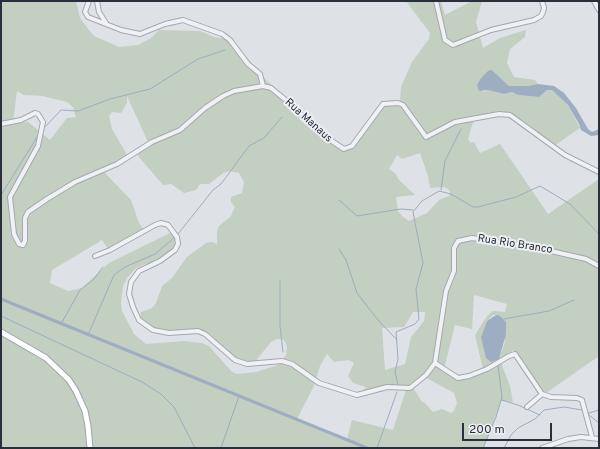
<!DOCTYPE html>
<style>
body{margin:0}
#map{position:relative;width:600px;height:449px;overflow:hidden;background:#dee1e6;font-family:Overpass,sans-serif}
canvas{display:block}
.frame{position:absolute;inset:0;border:2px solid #292f3b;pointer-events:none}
.scale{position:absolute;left:462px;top:423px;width:90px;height:18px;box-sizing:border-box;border:2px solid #292f3b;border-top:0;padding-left:5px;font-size:12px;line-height:14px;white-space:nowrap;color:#292f3b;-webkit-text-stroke:3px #edeff4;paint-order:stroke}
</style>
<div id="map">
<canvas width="600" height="449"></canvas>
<div class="frame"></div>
<div class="scale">200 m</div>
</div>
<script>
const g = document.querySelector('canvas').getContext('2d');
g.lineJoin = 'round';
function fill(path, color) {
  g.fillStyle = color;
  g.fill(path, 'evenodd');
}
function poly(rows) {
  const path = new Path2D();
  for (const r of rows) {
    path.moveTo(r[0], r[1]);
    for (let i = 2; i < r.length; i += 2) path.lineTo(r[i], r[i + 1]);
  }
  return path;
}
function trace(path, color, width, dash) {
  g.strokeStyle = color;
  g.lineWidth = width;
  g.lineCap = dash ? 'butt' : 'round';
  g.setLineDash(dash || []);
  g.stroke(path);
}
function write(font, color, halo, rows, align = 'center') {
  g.font = font + ' Overpass,sans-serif';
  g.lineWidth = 4;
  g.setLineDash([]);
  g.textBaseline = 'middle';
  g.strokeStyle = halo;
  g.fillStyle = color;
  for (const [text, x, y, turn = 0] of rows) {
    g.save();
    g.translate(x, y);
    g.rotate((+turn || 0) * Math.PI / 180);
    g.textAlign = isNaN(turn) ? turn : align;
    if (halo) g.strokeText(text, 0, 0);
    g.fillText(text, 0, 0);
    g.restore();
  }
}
const green = poly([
 [1,1,76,1,80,18,88,29,94,36,119,47,138,45,151,38,159,30,200,31,214,37,226,39,236,45,267,81,305,114,317,127,343,148,353,148,383,104,400,101,401,87,412,62,429,39,430,33,406,1,441,1,445,15,472,1,482,1,476,22,483,48,500,38,526,30,525,37,510,49,507,63,514,77,535,80,538,84,528,86,509,86,492,70,482,92,488,90,504,94,512,92,518,95,539,97,547,90,552,90,568,105,580,128,554,146,530,125,517,117,498,111,483,115,474,121,472,125,468,139,471,143,474,142,480,153,500,144,548,214,599,179,599,356,543,395,513,350,501,363,510,386,513,402,501,401,484,448,1,448],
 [17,91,24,95,43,96,67,102,73,107,76,117,67,118,50,140,28,122,13,123],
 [127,96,148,142,136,149,139,157,163,185,171,184,184,193,196,190,200,184,209,184,223,173,229,171,239,173,244,182,242,193,231,197,231,202,235,207,231,216,219,226,217,231,217,244,212,242,206,243,187,257,172,278,162,286,156,303,152,308,141,312,140,319,153,328,167,331,198,330,209,333,234,357,246,362,254,363,271,342,277,339,284,340,287,346,286,355,278,365,256,372,237,374,232,372,209,346,202,343,184,341,146,344,134,334,122,311,121,303,123,286,127,278,136,268,145,264,160,262,181,244,174,231,109,263,82,288,68,291,50,283,52,270,102,240,109,250,146,233,139,223,131,200,105,173,127,155,112,129,109,116,112,112,121,113,127,103],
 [420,153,428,176,430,188,444,187,448,189,450,192,449,196,439,200,427,213,409,221,402,216,398,211,396,197,415,195,398,179,396,174,389,169,397,155,402,159],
 [474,295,507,304,505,312,493,311,487,316,475,335,483,369,457,378,444,369,455,325,472,329],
 [413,312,425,312,425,315,424,321,411,337,405,364,385,370,382,328,404,327],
 [493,315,496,315,505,342,499,359,481,337,487,321],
 [327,354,334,362,349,360,354,363,348,376,353,383,366,387,359,394,388,386,406,390,393,430,352,420,347,439,297,419,314,386,320,366],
 [425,377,454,393,457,403,454,411,451,413,442,409,433,412,425,403,422,402,412,386]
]);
const water = poly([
 [492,70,509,86,528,86,538,84,554,86,564,93,576,108,588,129,592,132,599,129,599,135,591,136,581,130,579,124,568,105,552,90,547,90,539,97,518,95,512,92,504,94,488,90,479,91,477,85,481,78,488,71],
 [496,315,500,316,506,322,506,334,499,359,491,362,486,358,481,337,487,321]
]);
const stream = poly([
 [44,128,61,110,78,111,110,99,150,89,198,59,225,50],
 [441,190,445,161,461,129],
 [1,195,39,134],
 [339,200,357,216,401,209,413,210],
 [178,234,213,190,221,184,249,146,264,138,282,117],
 [339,249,346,260,357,293,378,320,397,340],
 [280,281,280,326,283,352],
 [1,316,142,382,161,394,174,407,195,448],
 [504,319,549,311,574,300],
 [61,324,80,290,93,280,103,267],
 [88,335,114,275,125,267,155,254,175,237],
 [398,385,395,372,398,359,396,332,415,324,419,319,416,289,423,263,413,212,422,201,439,191,451,194,473,207,478,207,516,197,540,186,570,204,599,234],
 [502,400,518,405,540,415],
 [587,410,589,415,599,423],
 [589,413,599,410],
 [221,448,239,396],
 [377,448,397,392],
 [483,448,496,417,502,397,498,365],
 [504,448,511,435,518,428,535,419,544,410,564,407,582,410]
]);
const canal = poly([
 [1,299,367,448]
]);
const minor = poly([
 [89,1,85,12,88,17,121,30,140,34,165,24,183,20,222,34,230,40,248,64,260,74,263,86],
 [97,1,99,12,106,23],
 [436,1,445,40,453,45,491,30,534,20,541,16,543,12,544,8,542,1],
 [594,1,599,10],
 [1,124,21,120,35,113,38,114,43,122,38,146,10,197,14,234,19,244,23,245,25,241,25,218,28,212,47,199,75,182,117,164,152,142,180,130,205,108,223,96,234,91,263,86,271,88,293,106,318,132,344,149,352,146,383,104,398,103,403,105,426,137,455,122,499,114,510,115,565,155,599,172],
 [95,256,110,250,155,225,161,223,168,225,177,237,178,244,175,250,160,261,139,271,131,282,129,294,133,307,139,320,153,330,169,333,198,331,205,334,235,360,247,364,282,361,292,364,319,383,357,395,387,387,410,388,426,375,435,363,446,291,454,271,454,248,458,241,472,238,542,249,586,259,599,266],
 [435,363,458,378,469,376,487,369,509,356,515,354,542,394,551,397,577,398,582,400,592,437],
 [527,407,542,394],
 [542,448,568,439,581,437,599,439]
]);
const major = poly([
 [1,332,46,358,69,380,76,391,85,411,88,426,90,448]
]);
const streetNames = [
 ["Rua Manaus",308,121,42],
 ["Rua Rio Branco",515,245,9]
];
fill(green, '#c3cfc0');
fill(water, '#9dadc2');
trace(stream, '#9dadc2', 1);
trace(canal, '#9dadc2', 3);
trace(minor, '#a4a8af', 6);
trace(major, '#9fa5b0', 7);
trace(minor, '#f0f1f5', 4);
trace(major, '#fff', 5);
write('11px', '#292f3b', '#edeff4', streetNames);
</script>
